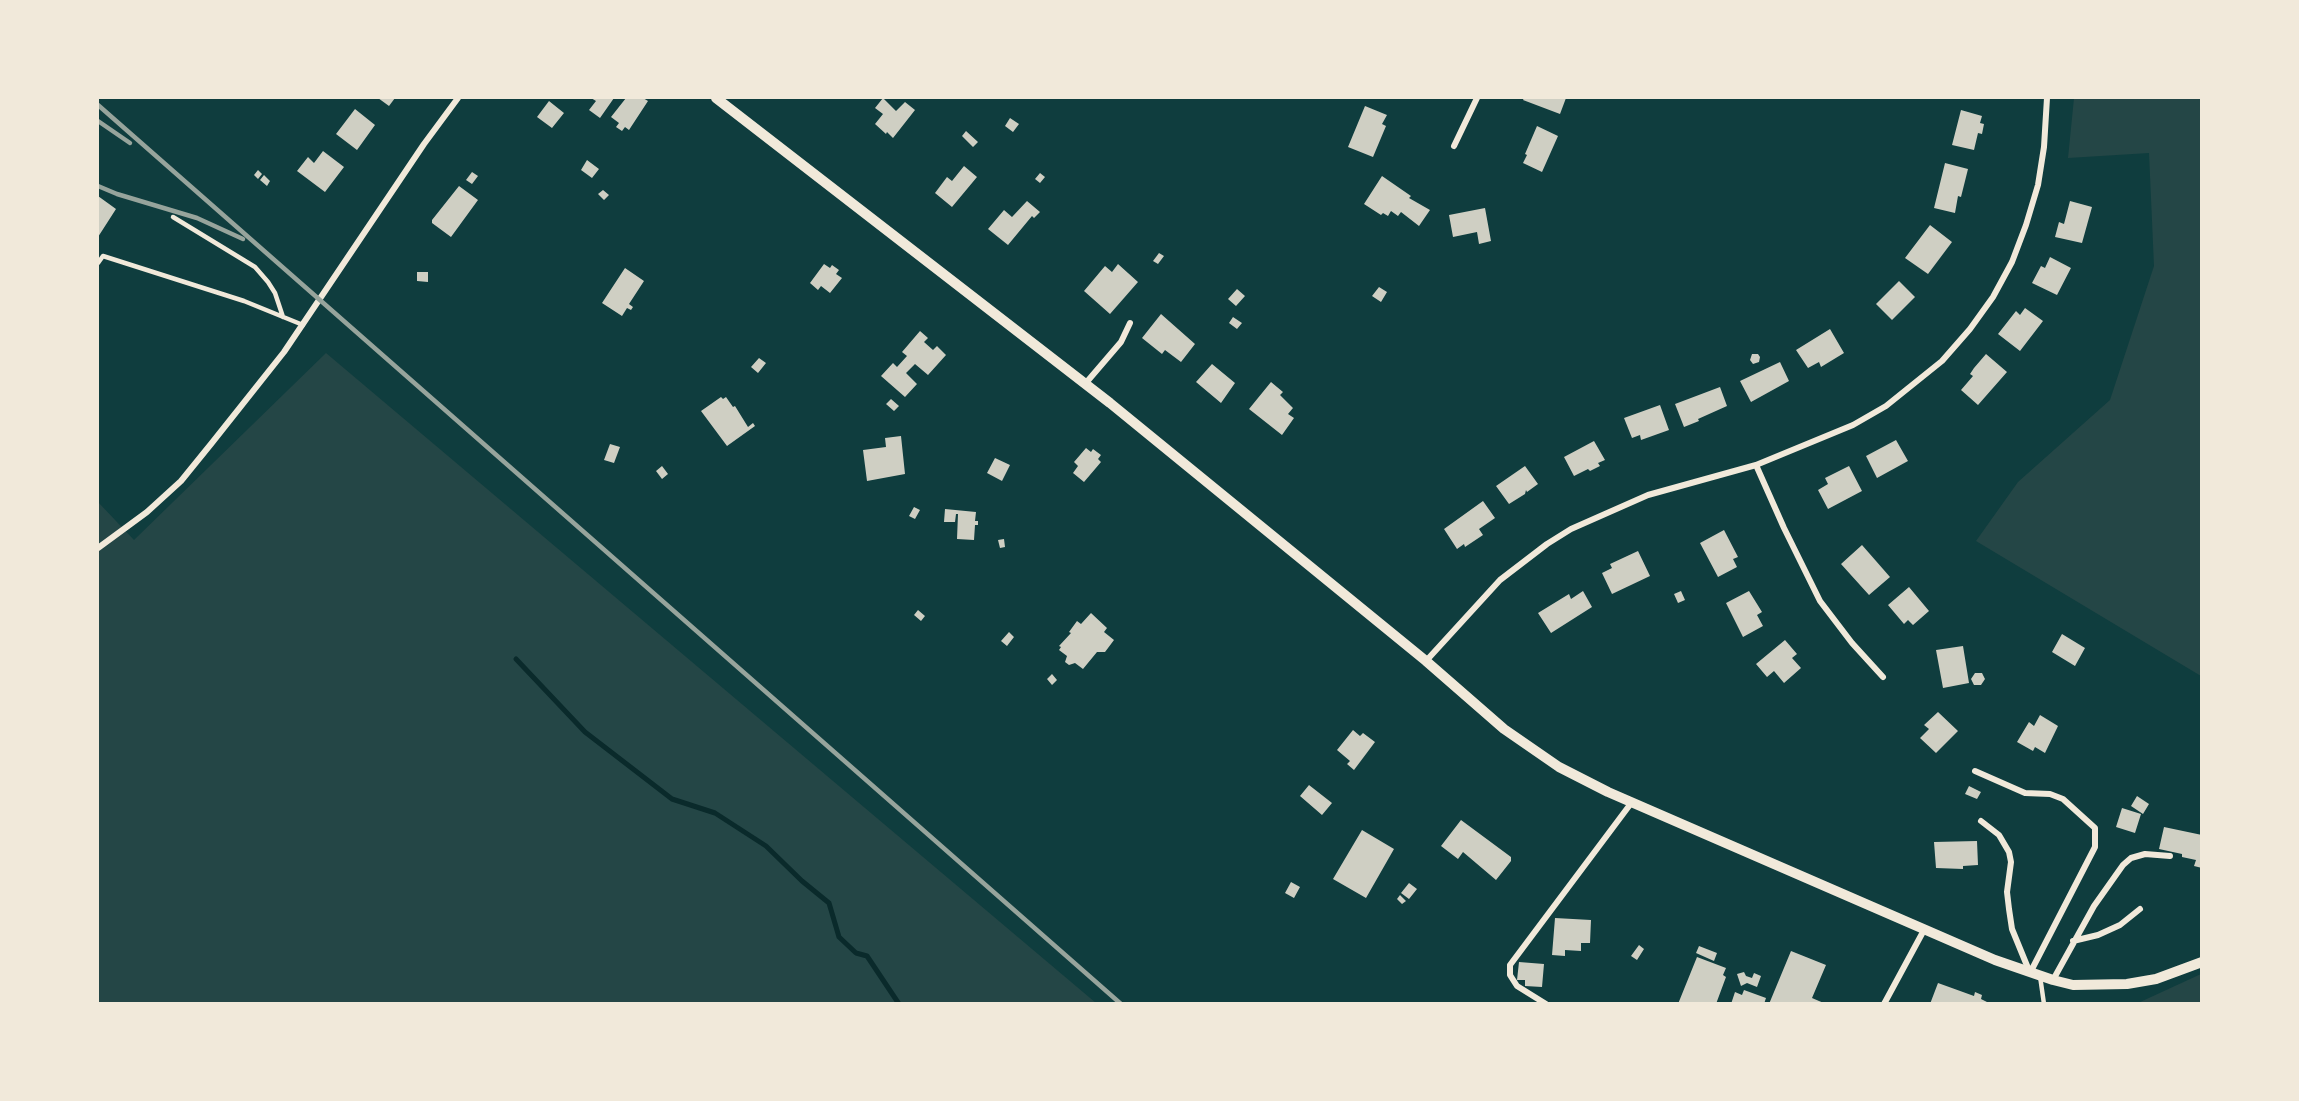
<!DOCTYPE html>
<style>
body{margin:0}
#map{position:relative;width:2299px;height:1101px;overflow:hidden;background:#0f3d3e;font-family:"Fira Sans",sans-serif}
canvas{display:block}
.frame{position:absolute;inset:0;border:99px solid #f1e9da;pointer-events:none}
</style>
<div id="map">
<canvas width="2299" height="1101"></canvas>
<div class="frame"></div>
</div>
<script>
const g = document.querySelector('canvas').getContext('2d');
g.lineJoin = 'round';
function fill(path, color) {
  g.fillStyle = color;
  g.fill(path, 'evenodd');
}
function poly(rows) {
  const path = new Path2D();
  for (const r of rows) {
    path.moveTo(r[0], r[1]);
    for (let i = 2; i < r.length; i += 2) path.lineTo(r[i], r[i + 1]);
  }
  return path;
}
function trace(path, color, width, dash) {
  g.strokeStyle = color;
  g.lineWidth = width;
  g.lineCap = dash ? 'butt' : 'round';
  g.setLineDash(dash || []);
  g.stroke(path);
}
const green = poly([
 [2074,98,2201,98,2201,676,1976,541,2018,482,2110,400,2154,266,2149,153,2068,158],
 [326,353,1096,1003,98,1003,98,502,134,540],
 [2201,974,2201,1003,2138,1003]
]);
const stream = poly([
 [516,659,585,732,672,799,715,813,766,846,802,881,829,903,839,937,856,953,867,956,899,1004]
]);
const building = poly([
 [378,98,395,98,389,106],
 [591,98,614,98,600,118,589,110,596,101],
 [626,98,643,98,648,101,629,130,625,127,622,131,616,127,619,123,611,117],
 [883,98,896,111,905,102,915,110,893,138,887,132,886,134,875,124,883,114,875,108],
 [1524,98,1566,98,1560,114,1523,100],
 [549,101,564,113,552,128,537,117],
 [1365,106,1387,115,1382,124,1386,126,1373,157,1348,147],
 [355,109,375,125,357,150,336,134],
 [1961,110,1982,116,1980,123,1984,124,1982,134,1978,133,1974,150,1952,145],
 [1010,118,1019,124,1013,132,1005,126],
 [1537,126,1558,136,1542,172,1523,163,1527,155,1525,154],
 [966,131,978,142,973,147,962,136],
 [323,151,344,167,325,192,297,171,308,157,314,163],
 [587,160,599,169,592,178,581,170],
 [1945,163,1968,169,1961,197,1958,196,1955,213,1934,208],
 [964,166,977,177,952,207,935,193,947,177,952,181],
 [258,170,262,174,258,179,254,175],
 [472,172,478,176,472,184,466,180],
 [1040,173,1045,177,1040,183,1035,179],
 [264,175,270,181,267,186,260,180],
 [1382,176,1411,196,1409,198,1430,210,1419,226,1401,212,1398,216,1391,211,1388,216,1383,213,1381,215,1364,204],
 [459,186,478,200,451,237,432,223,432,220],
 [603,190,609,195,604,200,598,194],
 [98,196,116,209,98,237],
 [1027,201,1040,212,1034,218,1032,216,1008,245,988,229,1004,210,1012,217],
 [2070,201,2092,207,2082,243,2055,237,2059,222,2064,224],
 [1485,208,1491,241,1479,244,1477,232,1453,237,1449,215],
 [1930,225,1952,242,1928,274,1905,258],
 [1159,253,1164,256,1158,264,1153,261],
 [2050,257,2071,268,2057,295,2032,283,2041,266,2045,268],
 [824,264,830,268,832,265,839,270,836,274,842,278,830,293,821,286,818,290,810,283],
 [1118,264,1138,282,1110,314,1084,291,1105,266,1112,272],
 [625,268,644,281,629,304,633,307,631,310,627,308,622,316,602,303],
 [417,272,428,272,428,282,417,281],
 [1899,281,1915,297,1892,320,1876,304],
 [1379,287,1387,292,1381,302,1372,296],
 [1237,289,1245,296,1236,306,1228,299],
 [2025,308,2043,321,2020,351,1998,334,2016,311,2020,315],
 [1161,314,1195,344,1181,362,1165,350,1162,354,1142,338],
 [1233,317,1242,323,1237,329,1229,323],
 [1830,329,1844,353,1821,367,1819,362,1808,368,1796,350],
 [920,331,928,338,924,342,933,350,937,346,946,355,928,375,915,364,906,373,917,384,905,397,881,376,893,363,897,367,907,356,902,352],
 [1752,354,1758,354,1760,357,1759,362,1753,364,1750,360],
 [1986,354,2007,372,1978,405,1961,390,1973,376,1970,374,1974,368],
 [759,358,766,363,758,373,751,367],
 [1780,362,1789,381,1751,402,1740,381],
 [1212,364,1235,383,1221,403,1196,382],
 [1271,382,1283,392,1280,395,1293,408,1288,414,1294,418,1282,435,1249,409],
 [1720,387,1727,406,1698,419,1699,421,1684,427,1675,404],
 [721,397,723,399,726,397,733,407,735,406,748,427,753,423,755,426,727,446,701,411],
 [891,399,899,406,894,411,886,404],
 [1660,405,1669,430,1641,440,1640,435,1632,438,1624,418],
 [901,436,905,474,867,481,863,450,886,447,885,438],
 [1896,440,1908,461,1877,478,1866,456],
 [1594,441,1605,460,1598,463,1600,466,1590,471,1588,469,1574,476,1564,457],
 [610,444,620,447,614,463,604,460],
 [1086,448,1091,452,1093,449,1101,455,1098,459,1101,462,1084,482,1073,473,1078,466,1074,462],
 [995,458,1010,465,1002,481,987,473],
 [662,466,668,474,662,479,656,471],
 [1525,466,1538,484,1527,492,1526,490,1525,494,1509,504,1496,486],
 [1849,466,1862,491,1828,509,1818,490,1828,484,1825,478],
 [1483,501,1495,518,1479,529,1483,535,1465,547,1464,544,1457,549,1444,529],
 [914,507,920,510,915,519,909,516],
 [945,509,976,512,975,521,978,521,978,525,975,525,974,540,957,539,958,514,956,514,955,522,944,522],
 [1724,530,1738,557,1733,559,1737,567,1718,577,1700,543],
 [1004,539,1005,547,1000,548,998,540],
 [1862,545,1890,577,1869,595,1841,564],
 [1638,551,1650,576,1612,594,1602,573,1612,568,1610,564],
 [1909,587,1929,611,1913,625,1908,620,1904,624,1888,605],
 [1583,591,1592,607,1551,633,1538,613,1569,594,1571,599],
 [1681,591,1685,600,1678,603,1674,594],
 [1749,591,1762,612,1757,615,1763,626,1743,637,1726,603],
 [918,610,925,616,921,621,914,615],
 [1091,613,1107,628,1104,632,1114,640,1105,652,1097,652,1083,669,1075,663,1069,665,1065,662,1067,656,1059,650,1061,647,1059,646,1071,633,1069,632,1077,621,1081,624],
 [1009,632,1014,637,1007,646,1001,641],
 [2062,634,2085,648,2075,666,2052,652],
 [1785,640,1797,654,1792,658,1801,668,1784,683,1774,671,1767,677,1756,664],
 [1963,646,1969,683,1943,688,1936,650],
 [1975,673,1982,673,1985,679,1981,685,1974,685,1971,679],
 [1052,674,1057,680,1052,685,1047,679],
 [1938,712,1958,731,1936,753,1920,738,1929,729,1924,725],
 [2040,715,2058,726,2045,753,2035,747,2033,751,2017,742,2029,722,2034,726],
 [1353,730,1360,736,1363,733,1375,742,1354,770,1347,764,1350,761,1337,750],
 [1309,785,1332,803,1322,815,1300,796],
 [1969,786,1981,792,1977,799,1965,794],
 [2137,796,2149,804,2143,814,2131,806],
 [2122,808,2141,814,2135,833,2116,827],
 [1461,820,1511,857,1511,861,1496,880,1463,852,1458,859,1441,846],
 [2164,827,2202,835,2202,868,2194,866,2196,860,2182,857,2182,854,2159,849],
 [1362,830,1394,849,1366,898,1333,879],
 [1977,841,1978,865,1963,866,1963,869,1936,868,1934,842],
 [1291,882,1300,887,1294,898,1285,893],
 [1409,883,1417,889,1409,899,1401,893],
 [1400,895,1406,901,1402,904,1397,899],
 [1555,918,1591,920,1590,943,1581,943,1581,951,1565,950,1565,956,1552,955],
 [1639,945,1644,949,1637,960,1631,956],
 [1699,946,1717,953,1714,961,1696,953],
 [1791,951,1826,965,1812,998,1826,1004,1769,1004],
 [1697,957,1726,968,1723,975,1726,977,1716,1004,1678,1004],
 [1519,962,1544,964,1542,987,1525,986,1525,980,1517,980],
 [1744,972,1746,976,1752,978,1754,973,1761,976,1757,987,1747,983,1741,986,1737,974],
 [1938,983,1974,996,1975,992,1982,995,1981,999,1991,1004,1930,1004],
 [1744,990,1766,998,1764,1004,1731,1004,1735,992,1742,995]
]);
const service = poly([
 [173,217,255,267,268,282,275,293,283,317],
 [98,263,103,256,244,301,303,325],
 [2040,976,2044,1004]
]);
const minor = poly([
 [1454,146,1477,98],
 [1085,384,1121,342,1130,323],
 [1756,465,1784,528,1820,601,1852,643,1883,677],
 [98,548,147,512,181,481,211,444,284,352,424,144,458,98],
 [1426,661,1500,580,1547,544,1571,529,1648,495,1756,465,1853,425,1886,406,1942,361,1970,329,1993,297,2012,262,2026,225,2038,185,2044,147,2047,98],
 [1975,771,2025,793,2050,794,2063,799,2095,828,2095,847,2030,973],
 [1981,821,1999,835,2009,852,2011,862,2007,892,2009,909,2012,929,2030,973],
 [2073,941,2098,935,2120,925,2140,909],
 [2053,980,2094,906,2123,865,2131,858,2145,854,2170,856],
 [1546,1004,1517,986,1510,975,1510,965,1632,802],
 [1884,1004,1924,930]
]);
const tertiary = poly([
 [716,98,1110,403,1426,661,1504,729,1559,767,1608,792,1995,960,2053,980,2073,985,2127,984,2156,979,2202,962]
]);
const rail = poly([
 [98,105,1121,1004],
 [98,121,130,143],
 [98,186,117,194,197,218,243,239]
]);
fill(green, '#244646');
trace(stream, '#0a2a2b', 5);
fill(building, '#cfcfc3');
trace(service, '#f1e9da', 4.5);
trace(minor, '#f1e9da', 6);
trace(tertiary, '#f1e9da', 10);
trace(rail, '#97a49c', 4.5);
</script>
